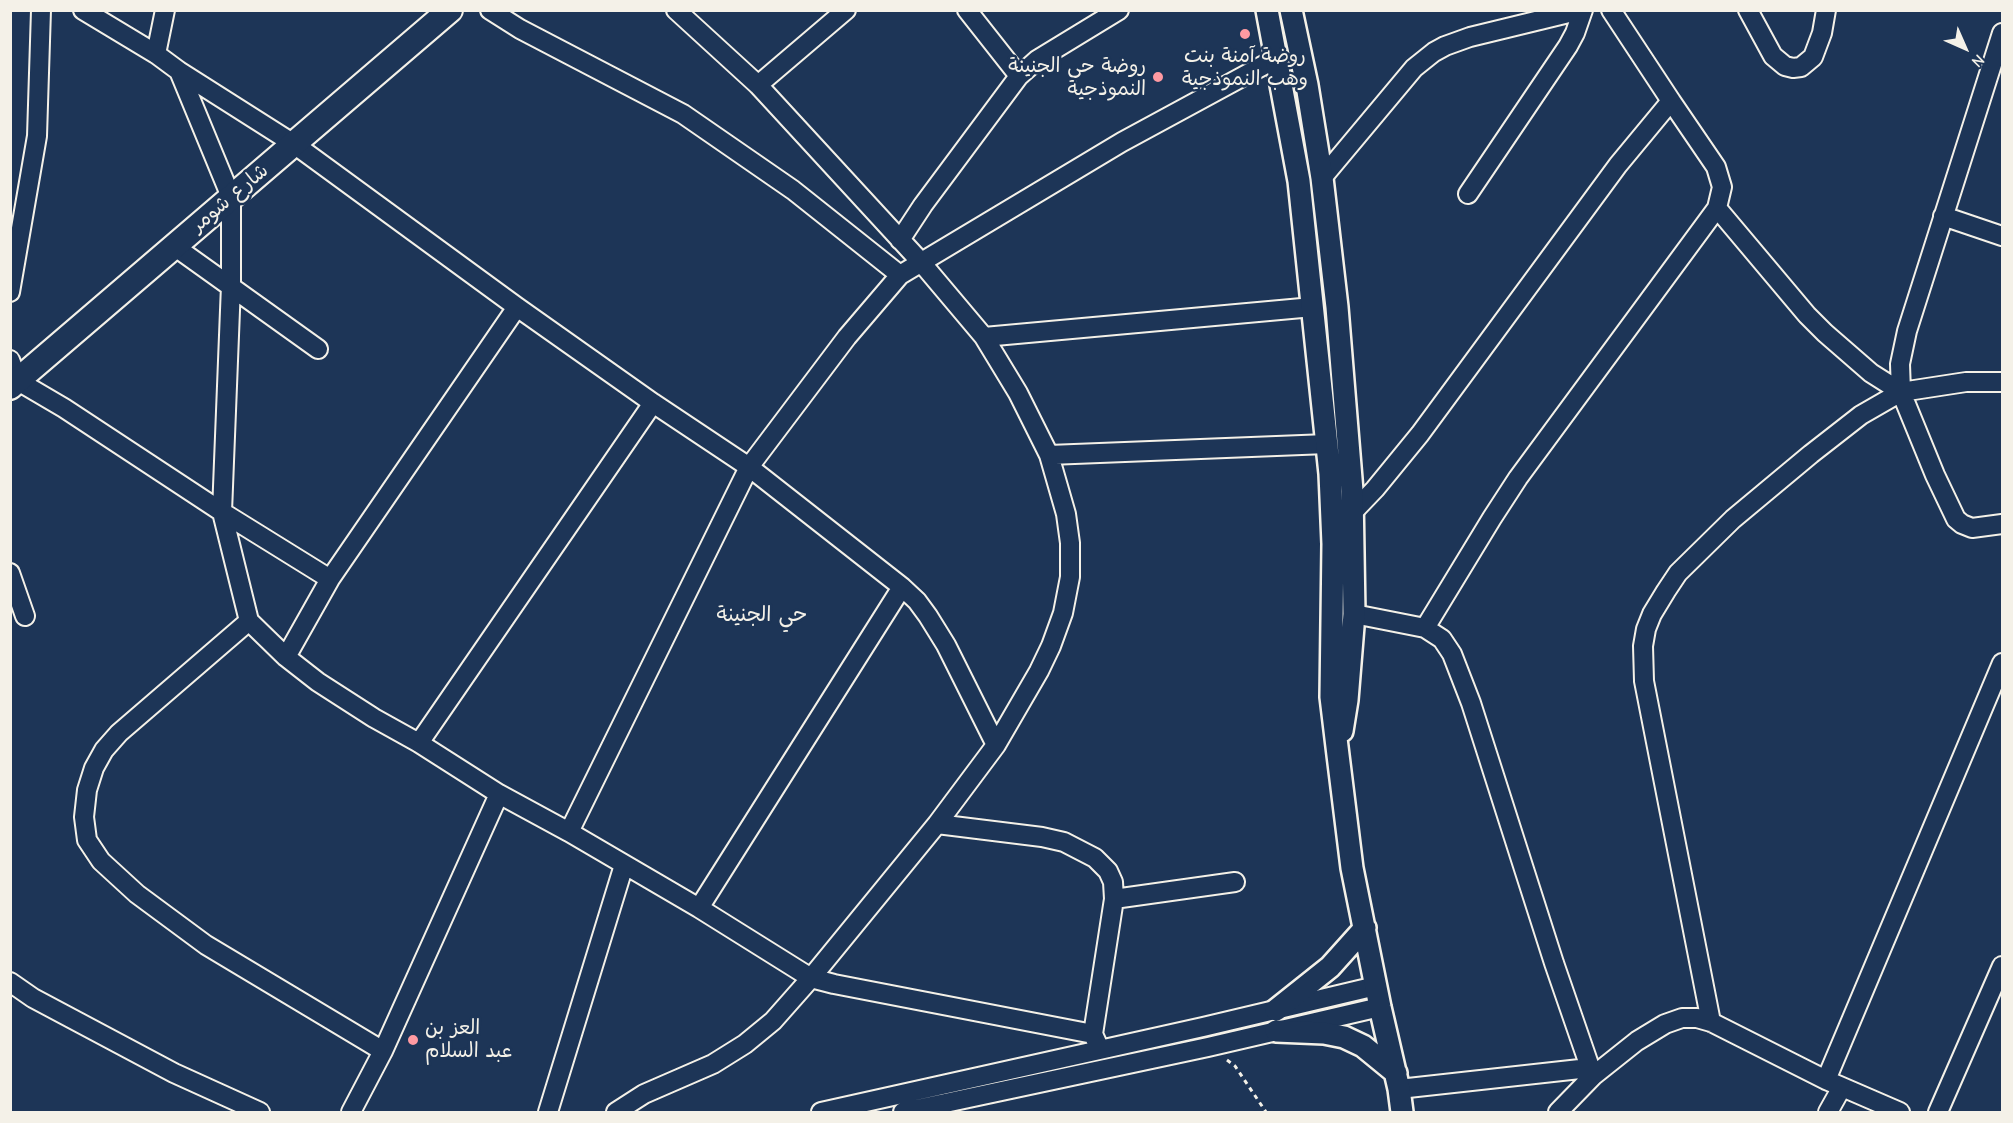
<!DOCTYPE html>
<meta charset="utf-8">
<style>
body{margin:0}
#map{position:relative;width:2013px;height:1123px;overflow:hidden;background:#1d3557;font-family:"Comic Neue",sans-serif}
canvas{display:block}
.frame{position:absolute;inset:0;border:12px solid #f4f1e8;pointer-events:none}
.north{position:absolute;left:1935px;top:18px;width:60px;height:60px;-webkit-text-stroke:4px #1d3557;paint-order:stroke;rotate:135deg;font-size:16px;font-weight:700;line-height:24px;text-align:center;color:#f4f1e8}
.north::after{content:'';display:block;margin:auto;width:21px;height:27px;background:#f4f1e8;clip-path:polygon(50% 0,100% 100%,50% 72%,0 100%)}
</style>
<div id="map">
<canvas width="2013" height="1123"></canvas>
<div class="frame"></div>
<div class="north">N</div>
</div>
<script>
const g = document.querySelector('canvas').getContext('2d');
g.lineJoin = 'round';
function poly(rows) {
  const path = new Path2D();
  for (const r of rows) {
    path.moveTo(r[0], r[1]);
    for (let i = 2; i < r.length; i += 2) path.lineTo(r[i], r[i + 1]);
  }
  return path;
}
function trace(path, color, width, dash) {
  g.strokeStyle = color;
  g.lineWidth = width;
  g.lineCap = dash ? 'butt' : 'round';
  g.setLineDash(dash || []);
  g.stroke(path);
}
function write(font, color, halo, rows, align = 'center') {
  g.font = font + ' "Comic Neue","Playpen Sans Arabic",sans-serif';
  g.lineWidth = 5;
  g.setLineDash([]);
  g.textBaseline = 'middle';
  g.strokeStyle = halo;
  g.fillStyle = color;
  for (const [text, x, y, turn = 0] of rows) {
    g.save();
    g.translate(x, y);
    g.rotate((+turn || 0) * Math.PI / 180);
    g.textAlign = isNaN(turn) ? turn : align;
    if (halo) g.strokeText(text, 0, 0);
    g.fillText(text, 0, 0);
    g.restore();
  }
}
const path = poly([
 [1227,1060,1235,1066,1266,1112]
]);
const minor = poly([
 [83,10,156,54,179,71,294,144,517,307,653,403,749,467,902,587,917,601,928,616,946,645,996,745,937,824,811,978,773,1021,745,1044,713,1064,644,1094,616,1112],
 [490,10,520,29,683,114,793,190,900,275],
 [676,10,758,85,920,261,984,337],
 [967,10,1019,76,1037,60,1119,10],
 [1748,10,1773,56,1785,66,1793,68,1801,67,1813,57,1822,33,1826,10],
 [2002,33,1907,331,1900,364,1901,392,1935,475,1956,519,1962,524,1972,528,2002,524],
 [156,54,165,10],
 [179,71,231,197,231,285,222,512,249,621,286,657,318,682,374,718,419,743,499,794,569,832,699,908,811,978,834,984,1093,1034],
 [758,85,846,10],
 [1322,178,1414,68,1434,52,1445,46,1470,37,1581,10],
 [1468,194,1568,46,1575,33,1583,10],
 [1717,208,1807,315,1825,333,1871,373,1901,392],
 [1943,216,2002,236],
 [900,240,923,205,1019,76],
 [174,246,318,349],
 [10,292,37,136,41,10],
 [10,360,18,381,64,408,222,512,330,579],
 [1049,455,1327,444],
 [1345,516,1353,512,1375,489,1420,434,1618,165,1671,101,1611,10],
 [10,573,25,616],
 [1354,614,1425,628,1442,639,1452,654,1471,703,1554,963,1593,1076],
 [249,621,119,733,104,750,94,768,87,790,84,817,87,840,101,861,137,894,206,945,383,1051],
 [1425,628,1492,518,1518,478,1717,208,1722,187,1716,167,1671,101],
 [286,657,330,579,517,307],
 [419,743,653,403],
 [996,745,1039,671,1051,646,1063,613,1070,577,1070,543,1066,514,1049,455,1018,393,984,337,1313,307],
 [937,824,1042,837,1064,842,1095,858,1108,871,1113,882,1114,899,1093,1034,1097,1043],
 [569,832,749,467,847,337,900,275,1122,142,1277,58],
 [1114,899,1235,882],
 [699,908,902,587],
 [10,982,33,998,174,1073,260,1112],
 [1711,1022,1644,681,1643,646,1646,629,1652,614,1666,591,1678,573,1733,519,1811,454,1861,415,1901,392,1966,382,2002,382],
 [1826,1080,2002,663],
 [1399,1089,1589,1068],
 [351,1112,383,1051,499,794],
 [548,1112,624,865],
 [821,1112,1203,1027,1376,986],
 [903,1112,1208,1047,1380,1007],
 [1558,1112,1593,1076,1637,1041,1665,1024,1682,1018,1697,1018,1711,1022,1826,1080,1900,1112],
 [1828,1112,1842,1087],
 [1938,1112,2002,966]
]);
const tertiary = poly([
 [1267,10,1299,181,1330,474,1333,544,1331,697,1338,755,1352,868,1380,1007,1399,1089,1402,1112],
 [1291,10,1307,85,1322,178,1337,307,1352,491,1354,614,1347,700,1342,731],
 [1276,1010,1330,967,1365,928],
 [1276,1031,1324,1033,1344,1037,1363,1046,1396,1073]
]);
const secondary = poly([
 [10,387,450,10]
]);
const markers = [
 [1245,34,6,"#ff9aa2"],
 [1158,77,6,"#ff9aa2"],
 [413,1040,6,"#ff9aa2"]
];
const poiNames = [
 ["روضة آمنة بنت",1245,56],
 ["وهب النموذجية",1245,79],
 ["روضة حي الجنينة",1146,66,"right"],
 ["النموذجية",1146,89,"right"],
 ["العز بن",425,1028,"left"],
 ["عبد السلام",425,1051,"left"]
];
const streetNames = [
 ["شارع شومر",230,198,-40]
];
const neighbourhoodNames = [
 ["حي الجنينة",762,615]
];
trace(minor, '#f4f1e8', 22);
trace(tertiary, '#f4f1e8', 26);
trace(secondary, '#f4f1e8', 28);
trace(path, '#f4f1e8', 3, [4.5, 4.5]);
trace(minor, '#1d3557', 18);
trace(tertiary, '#1d3557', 21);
trace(secondary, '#1d3557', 24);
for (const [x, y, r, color] of markers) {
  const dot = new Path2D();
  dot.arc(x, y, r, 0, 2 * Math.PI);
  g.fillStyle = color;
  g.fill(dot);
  trace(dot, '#1d3557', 2);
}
write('20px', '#f4f1e8', '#1d3557', poiNames);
write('20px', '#f4f1e8', '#1d3557', streetNames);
write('21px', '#f4f1e8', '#1d3557', neighbourhoodNames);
</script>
